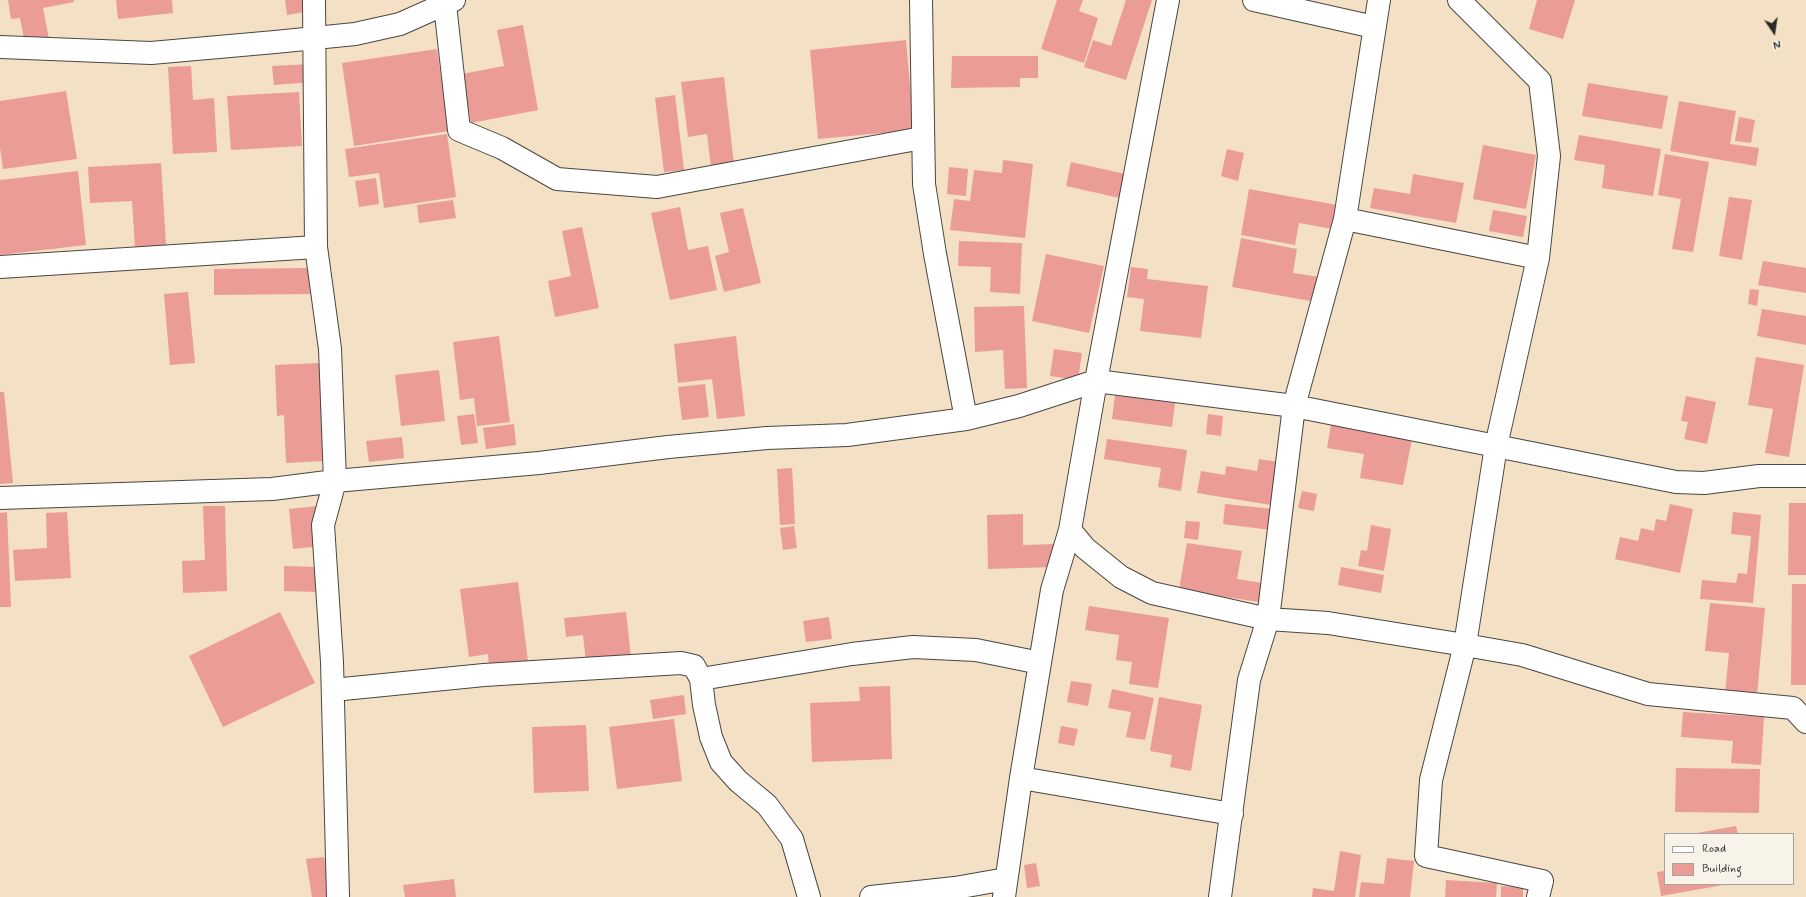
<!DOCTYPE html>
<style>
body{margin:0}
#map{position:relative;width:1806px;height:897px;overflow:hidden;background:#f4e0c5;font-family:Mynerve,sans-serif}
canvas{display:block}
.legend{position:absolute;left:1664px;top:833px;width:130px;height:52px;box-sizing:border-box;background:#f7f3e8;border:1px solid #a5a39c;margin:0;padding:5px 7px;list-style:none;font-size:12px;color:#2b2b2b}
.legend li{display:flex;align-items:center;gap:8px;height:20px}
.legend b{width:20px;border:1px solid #a5a39c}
.north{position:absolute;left:1754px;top:12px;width:40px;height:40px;-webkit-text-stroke:3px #f7f3e8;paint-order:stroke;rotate:167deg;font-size:11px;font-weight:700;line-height:16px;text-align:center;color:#2b2b2b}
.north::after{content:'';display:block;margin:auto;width:14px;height:18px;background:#2b2b2b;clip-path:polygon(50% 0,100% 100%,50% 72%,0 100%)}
</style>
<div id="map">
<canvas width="1806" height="897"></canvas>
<ul class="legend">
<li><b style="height:5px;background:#fff"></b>Road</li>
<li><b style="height:11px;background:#eb9c96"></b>Building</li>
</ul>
<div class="north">N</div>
</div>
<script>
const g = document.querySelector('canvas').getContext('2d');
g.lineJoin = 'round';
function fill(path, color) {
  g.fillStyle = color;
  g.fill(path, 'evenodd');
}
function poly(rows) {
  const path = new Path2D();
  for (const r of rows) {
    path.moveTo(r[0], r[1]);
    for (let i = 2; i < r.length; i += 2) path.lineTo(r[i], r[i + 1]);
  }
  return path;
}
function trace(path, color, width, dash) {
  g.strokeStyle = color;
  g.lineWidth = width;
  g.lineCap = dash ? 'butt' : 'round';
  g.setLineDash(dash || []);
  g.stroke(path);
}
const building = poly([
 [8,0,74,0,74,2,43,8,49,39,25,44,20,18,11,19],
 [116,0,172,0,173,13,118,19],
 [285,0,310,0,312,11,287,15],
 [1057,0,1083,0,1079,11,1098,18,1084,63,1041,49],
 [1126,0,1152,0,1126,80,1084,67,1093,40,1111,46],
 [1537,0,1575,0,1563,39,1529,29],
 [523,25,538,110,471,123,462,74,504,66,497,30],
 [906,40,914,130,818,139,810,50],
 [437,49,449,131,354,146,342,63],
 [952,56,1038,56,1038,78,1020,78,1020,87,951,88],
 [312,64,313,82,274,85,272,66],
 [191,66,193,100,214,98,217,152,173,154,168,67],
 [724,77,734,164,711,167,707,134,688,137,681,82],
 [1588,83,1668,96,1662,129,1582,116],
 [66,91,77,159,3,169,0,148,0,101],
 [299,92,302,146,231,150,227,96],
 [675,95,684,170,664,172,655,98],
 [1679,101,1736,111,1730,144,1759,148,1756,166,1670,151],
 [1739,117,1755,120,1751,143,1735,141],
 [447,134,456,197,384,208,379,173,349,177,345,149],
 [1579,135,1661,149,1653,196,1602,188,1605,165,1574,160],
 [1483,145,1536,155,1526,209,1473,199],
 [1227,149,1244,153,1238,181,1221,176],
 [1665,154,1709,162,1693,252,1672,249,1681,199,1658,195],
 [1003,160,1033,164,1025,238,950,230,954,199,970,201,974,170,1002,173],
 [1071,162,1130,175,1124,199,1066,186],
 [161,163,166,245,135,247,132,201,90,203,88,167],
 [949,167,968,169,966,196,947,194],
 [78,171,86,245,0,255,0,180],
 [1413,174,1464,183,1456,223,1370,208,1374,188,1410,194],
 [376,178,379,204,359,207,355,181],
 [1249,189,1337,205,1333,229,1299,223,1295,245,1241,235],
 [1729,197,1752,200,1742,260,1719,256],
 [453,200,456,218,419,223,417,205],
 [680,207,688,250,708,246,717,290,670,300,651,213],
 [743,208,761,283,724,292,715,256,729,252,720,213],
 [1493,210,1527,216,1523,237,1489,231],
 [582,227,599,308,555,317,548,281,571,276,562,231],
 [1241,238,1297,249,1293,273,1320,277,1316,302,1232,287],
 [959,241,1022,243,1020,294,990,292,991,267,958,266],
 [1046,254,1104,266,1089,333,1032,321],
 [1763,261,1806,268,1806,293,1758,285],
 [1131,267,1148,269,1147,279,1208,286,1201,338,1140,331,1144,299,1127,297],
 [309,268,310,294,214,295,214,269],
 [1750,289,1759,290,1757,306,1748,304],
 [188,292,195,363,170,365,164,294],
 [1024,306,1027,388,1005,389,1003,350,975,352,974,307],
 [1762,309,1806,316,1806,345,1757,336],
 [499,336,510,422,477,426,474,398,460,400,453,342],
 [736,336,745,416,717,419,712,379,678,383,674,344],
 [1054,349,1082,353,1078,380,1050,376],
 [1756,357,1804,365,1789,457,1765,453,1773,409,1748,405],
 [320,363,324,461,286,463,284,415,277,416,275,365],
 [439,370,445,421,401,426,395,375],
 [705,384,709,417,682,420,678,387],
 [0,392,4,392,13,483,0,484],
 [1115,395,1175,403,1172,427,1112,419],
 [1686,396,1716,402,1707,444,1684,439,1688,422,1681,421],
 [474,414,478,443,461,445,457,416],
 [1208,414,1223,416,1221,436,1206,434],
 [514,424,516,445,486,449,483,428],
 [1331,425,1412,439,1403,485,1360,478,1364,454,1327,448],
 [402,437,404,458,369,462,366,441],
 [1107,439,1187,450,1181,491,1158,487,1161,468,1104,459],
 [1259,459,1285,463,1277,506,1197,493,1201,471,1225,475,1226,466,1257,471],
 [792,468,795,524,780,525,777,469],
 [1302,491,1317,494,1314,511,1298,508],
 [1789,503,1806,503,1806,575,1788,575],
 [1225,504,1274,509,1271,530,1223,524],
 [1670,504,1693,509,1680,573,1615,559,1620,537,1638,541,1641,528,1654,531,1656,519,1666,521],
 [203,506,225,506,227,591,183,593,182,561,205,560],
 [317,506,322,546,293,549,289,509],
 [7,512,11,607,0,607,0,513],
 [67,512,71,578,15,581,13,550,47,548,46,513],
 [1733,512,1761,515,1753,603,1700,599,1702,580,1736,583,1738,573,1747,574,1751,536,1731,534],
 [1023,514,1023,545,1055,544,1056,567,988,569,987,515],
 [1186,521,1200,522,1198,540,1184,538],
 [1371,525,1391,529,1384,571,1358,566,1361,550,1367,551],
 [794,526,797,548,783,550,780,528],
 [1187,543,1242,551,1237,579,1269,584,1266,603,1179,590],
 [284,566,318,567,317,592,284,591],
 [1341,567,1384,575,1381,593,1338,585],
 [518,582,528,661,489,666,488,654,469,657,460,589],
 [1792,584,1806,584,1806,685,1791,685],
 [1710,603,1765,608,1757,695,1725,693,1729,653,1705,651],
 [1089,606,1169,618,1158,688,1129,684,1132,662,1116,660,1119,635,1085,630],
 [280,612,315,683,223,727,189,656],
 [626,612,631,657,586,662,583,635,566,637,564,618],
 [829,617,832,639,806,642,803,621],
 [1071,681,1092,684,1088,706,1067,702],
 [890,686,892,759,812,762,810,703,860,701,859,687],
 [1112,689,1154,698,1145,740,1126,737,1131,712,1108,708],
 [684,695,686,714,653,719,650,700],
 [1159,697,1202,705,1191,771,1170,767,1172,755,1150,751],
 [1683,712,1764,717,1761,765,1731,763,1733,741,1681,737],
 [674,719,682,781,617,789,609,727],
 [586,725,589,791,534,793,532,727],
 [1061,726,1078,729,1074,746,1058,743],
 [1676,768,1760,769,1759,813,1675,812],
 [1736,826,1738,834,1697,834,1697,833],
 [1340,851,1361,855,1355,897,1312,897,1313,888,1334,891],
 [324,857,331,897,312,897,306,859],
 [1387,858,1414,861,1410,897,1359,897,1361,882,1384,884],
 [1036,863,1040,886,1027,888,1024,865],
 [1665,871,1665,884,1723,885,1661,896,1657,872],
 [454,879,456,897,405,897,403,885],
 [1446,880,1497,883,1496,897,1445,897],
 [1501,886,1523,887,1523,897,1501,897]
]);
const street = poly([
 [314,0,316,247,330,349,335,481,323,525,332,662,338,897],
 [921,0,924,184,935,254,966,419,1019,406,1096,381,1070,530,1052,590,1021,778],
 [1168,0,1096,381,1294,406,1496,446,1538,258,1549,156,1540,81,1459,0],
 [1254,0,1374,27],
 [445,5,459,130,502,148,557,179,657,187,922,138],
 [0,47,151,53,275,42,355,34,400,24,454,0],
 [1345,219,1538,258],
 [0,267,316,247],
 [0,498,272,489,335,481,539,463,668,447,767,438,847,435,966,419],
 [1070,530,1085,548,1121,577,1152,593,1268,619,1328,623,1465,645,1496,446,1676,482,1704,483,1759,476,1806,476],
 [701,679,852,654,913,647,976,650,1040,663],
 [333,690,484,675,681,663,694,666,701,679,704,705,711,737,721,762,738,781,767,805,792,839,809,897],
 [871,897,955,888,1006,879],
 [1004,897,1021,778,1232,814],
 [1220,897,1249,680,1268,619,1294,406,1345,219,1379,0],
 [1538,897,1542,881,1426,856,1431,780,1465,645,1522,655,1648,694,1793,708,1806,722]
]);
fill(building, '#eb9c96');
trace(street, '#494642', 24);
trace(street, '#fff', 22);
</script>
